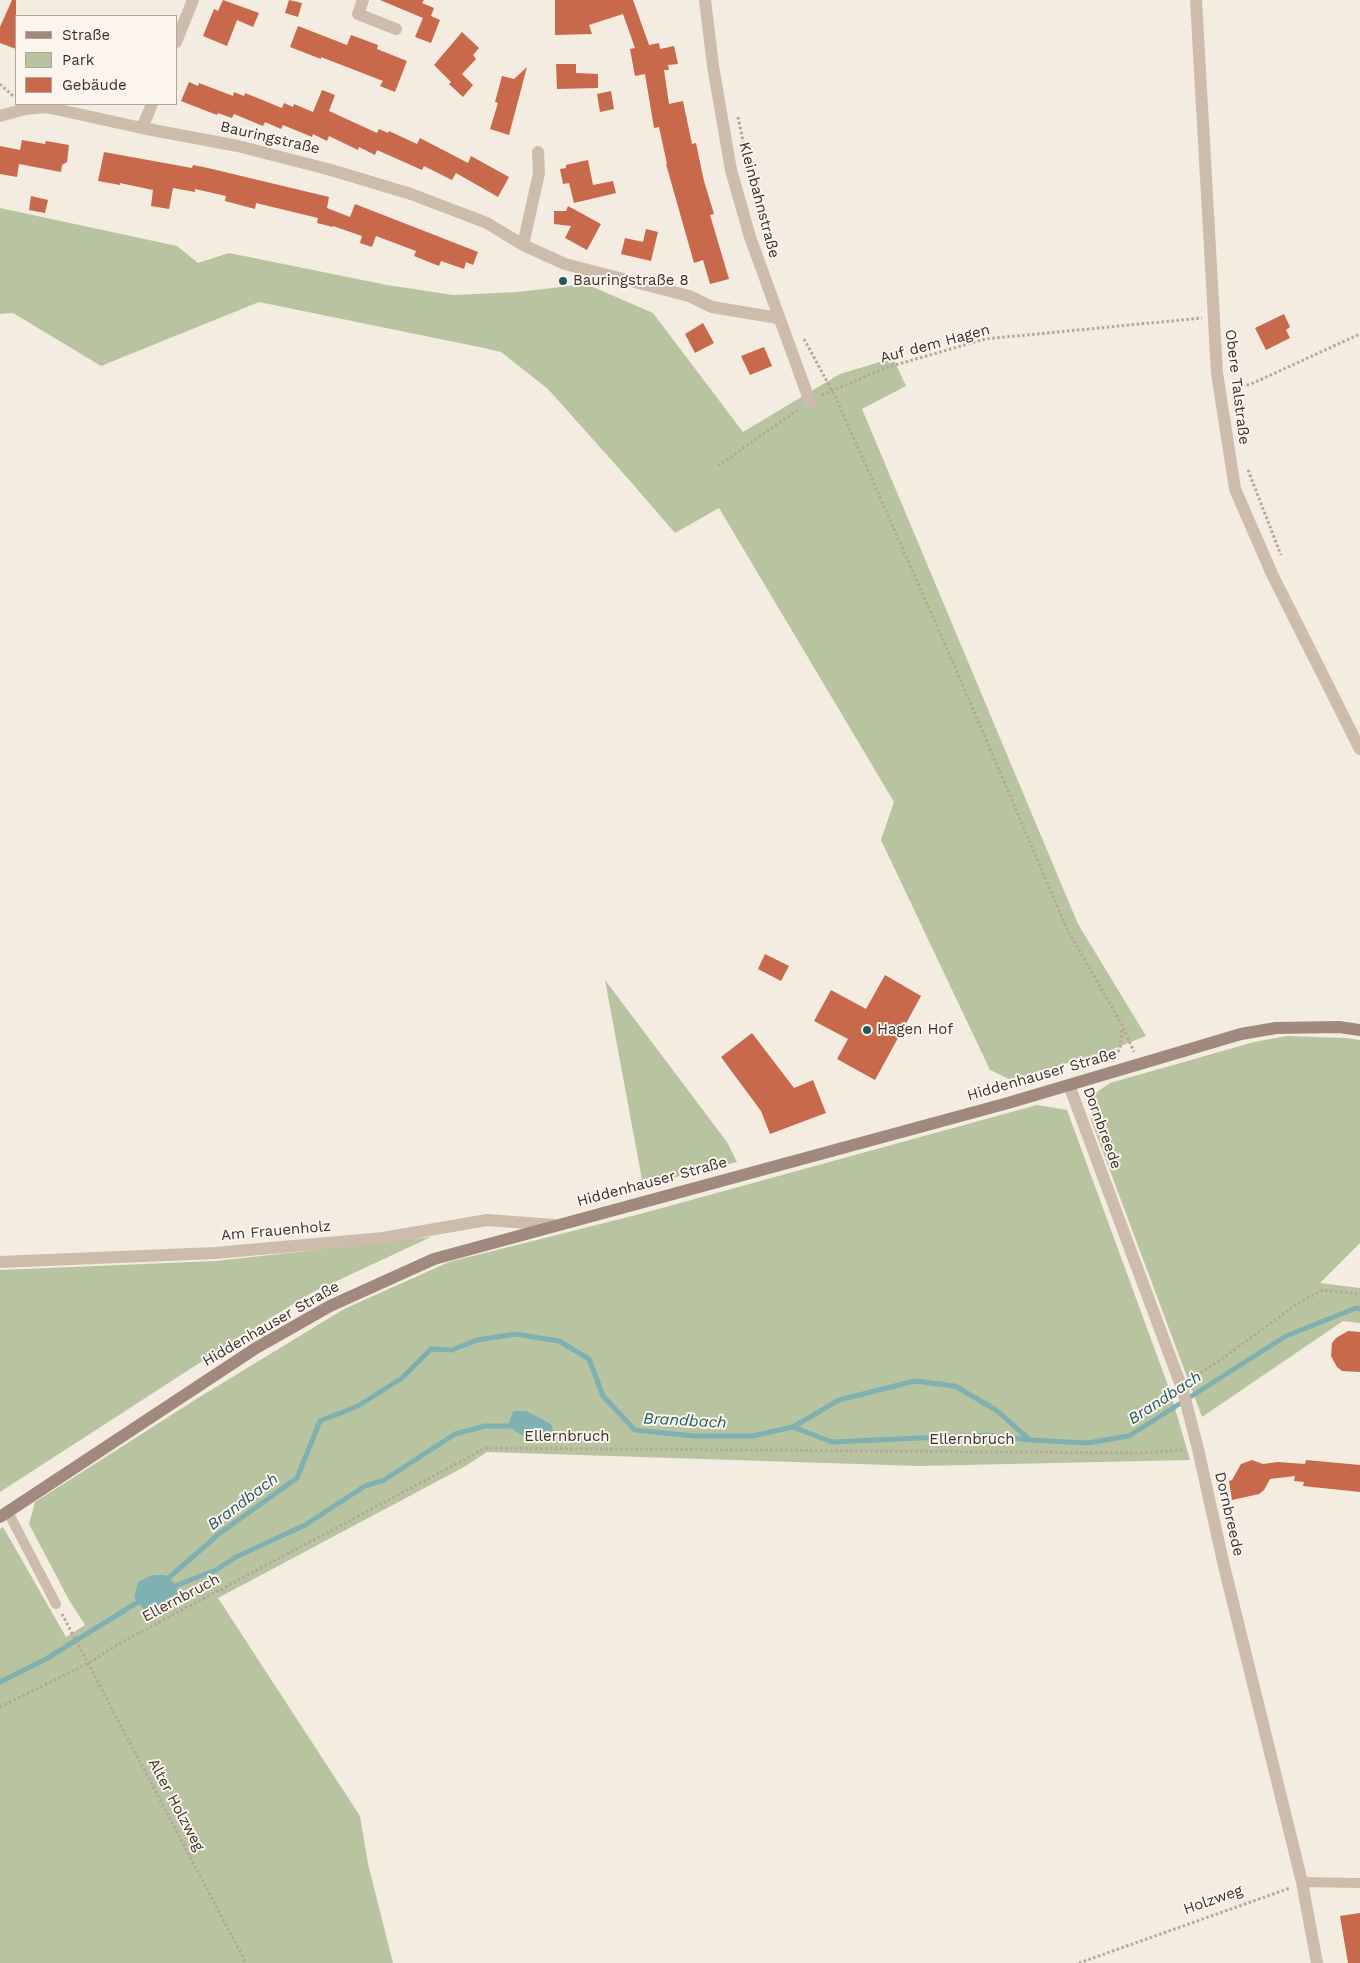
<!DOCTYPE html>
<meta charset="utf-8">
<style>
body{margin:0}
#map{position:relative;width:1360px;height:1963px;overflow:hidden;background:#f4ebe1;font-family:"Work Sans",sans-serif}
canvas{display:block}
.legend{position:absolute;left:15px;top:15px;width:162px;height:90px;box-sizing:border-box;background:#fbf5ee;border:1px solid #aea6a0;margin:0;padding:6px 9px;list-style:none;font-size:15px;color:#3b302b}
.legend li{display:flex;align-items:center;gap:10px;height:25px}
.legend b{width:25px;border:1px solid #aea6a0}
</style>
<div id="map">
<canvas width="1360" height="1963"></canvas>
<ul class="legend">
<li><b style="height:6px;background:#a18a7d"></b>Straße</li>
<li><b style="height:14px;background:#b8c4a0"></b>Park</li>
<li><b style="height:14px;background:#c8694b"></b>Gebäude</li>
</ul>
</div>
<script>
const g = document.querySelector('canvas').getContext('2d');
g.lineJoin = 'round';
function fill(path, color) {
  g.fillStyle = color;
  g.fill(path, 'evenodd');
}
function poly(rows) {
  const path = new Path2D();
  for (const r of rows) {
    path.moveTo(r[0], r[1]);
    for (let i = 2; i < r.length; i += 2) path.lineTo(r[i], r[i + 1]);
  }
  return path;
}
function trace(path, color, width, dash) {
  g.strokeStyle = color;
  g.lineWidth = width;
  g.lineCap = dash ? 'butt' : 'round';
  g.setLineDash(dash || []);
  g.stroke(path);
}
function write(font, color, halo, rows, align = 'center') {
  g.font = font + ' "Work Sans",sans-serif';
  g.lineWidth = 4;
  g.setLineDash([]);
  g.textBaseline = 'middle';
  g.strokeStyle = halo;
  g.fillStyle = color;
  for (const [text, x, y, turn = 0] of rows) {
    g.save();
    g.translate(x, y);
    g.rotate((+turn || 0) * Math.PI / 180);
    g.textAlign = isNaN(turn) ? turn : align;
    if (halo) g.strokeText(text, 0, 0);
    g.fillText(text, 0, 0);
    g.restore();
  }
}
const green = poly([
 [0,208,177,246,198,263,229,253,387,285,453,295,518,292,586,284,653,313,743,432,840,374,893,358,906,386,862,409,1078,924,1146,1036,1108,1051,1011,1080,990,1070,881,840,894,802,719,508,675,533,631,482,548,389,501,352,484,348,259,302,101,366,13,313,0,314],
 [605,980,727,1142,737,1162,643,1185],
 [1287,1036,1345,1038,1360,1040,1360,1243,1320,1283,1360,1288,1360,1323,1343,1321,1202,1417,1091,1120,1094,1094,1110,1083,1254,1042],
 [1037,1105,1067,1110,1170,1391,1190,1460,919,1466,487,1452,464,1467,218,1598,360,1816,368,1864,393,1963,0,1963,0,1529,3,1527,66,1637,85,1625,69,1600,29,1524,35,1502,198,1398,344,1309,449,1262,640,1214],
 [431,1237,313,1292,235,1340,0,1492,0,1270,216,1261]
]);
const water = poly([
 [513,1411,526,1411,551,1424,554,1433,521,1435,508,1426],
 [152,1575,165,1575,174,1583,178,1592,167,1605,148,1614,134,1598,138,1582]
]);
const stream = poly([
 [793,1427,832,1442,987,1435,1029,1440],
 [165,1581,220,1533,297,1478,320,1421,358,1406,402,1378,431,1349,452,1350,477,1340,515,1334,559,1341,589,1359,603,1396,635,1430,694,1436,752,1436,793,1427,839,1400,915,1381,955,1386,996,1410,1030,1440,1088,1443,1129,1436,1286,1336,1356,1308,1360,1309],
 [170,1588,216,1570,236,1557,305,1525,365,1486,384,1480,455,1434,485,1426,508,1426],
 [0,1682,46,1659,143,1599]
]);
const building = poly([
 [12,0,16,0,16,49,0,43,0,27],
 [223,0,259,13,253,27,237,20,227,46,203,36,214,9,218,11],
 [289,0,302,3,298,17,285,13],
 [380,0,424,0,422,3,434,8,431,16,440,20,431,43,415,37,423,18],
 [555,0,633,0,649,45,659,43,660,49,674,46,678,64,668,65,669,70,664,70,669,104,683,101,692,144,696,143,704,181,714,214,710,215,729,279,710,284,703,260,694,263,666,164,667,164,659,127,654,128,645,74,635,76,630,49,635,48,623,14,589,25,592,34,555,35],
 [298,26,347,45,351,35,378,45,377,49,407,61,395,92,380,86,383,81,321,57,321,59,290,47],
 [462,32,479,48,473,55,476,59,462,74,473,85,463,97,449,84,451,82,434,65],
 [556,64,576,64,576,73,598,74,598,88,557,89],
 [527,67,509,135,490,129,498,103,495,102,502,76,514,79],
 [189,82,198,86,199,83,233,96,234,92,244,96,245,93,282,108,284,103,293,107,294,104,313,112,322,90,335,95,329,111,377,133,379,129,388,133,389,131,417,144,420,138,468,163,471,156,509,177,498,197,456,173,452,180,424,166,422,170,377,150,375,155,359,147,358,150,329,136,327,141,313,134,312,137,283,125,281,129,265,122,263,126,234,114,232,118,218,113,217,115,181,101],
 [611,91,614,109,600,112,597,94],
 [22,140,45,144,46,141,69,145,67,162,62,165,61,172,19,164,17,177,0,174,0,146,20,150],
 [104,152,192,168,193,165,208,168,329,197,327,208,350,217,355,204,478,252,473,265,466,262,464,269,441,261,439,266,414,256,416,251,376,236,372,247,360,243,362,236,333,226,333,227,317,223,318,218,256,203,255,209,225,201,226,196,195,189,195,192,173,188,169,209,151,206,153,190,120,183,120,185,98,181],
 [588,160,593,185,613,181,616,193,574,203,569,183,563,184,560,169,566,168,566,165],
 [31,196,48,200,45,213,29,210],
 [568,206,601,224,587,250,565,238,571,226,554,224,554,211,566,211],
 [646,229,658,232,651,261,621,254,625,238,643,242],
 [1284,314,1290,327,1286,330,1290,338,1266,350,1255,328],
 [703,323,714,343,695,353,685,334],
 [764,347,772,366,750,375,741,356],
 [765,954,789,966,781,981,758,969],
 [885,975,921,996,875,1080,837,1059,848,1039,814,1021,831,990,866,1009],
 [752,1033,794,1088,813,1080,826,1113,770,1134,761,1111,721,1057],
 [1348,1331,1360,1332,1360,1372,1342,1371,1337,1367,1331,1356,1332,1343,1336,1338],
 [1252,1460,1263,1464,1278,1462,1305,1464,1306,1460,1360,1465,1360,1492,1303,1486,1304,1482,1294,1481,1295,1476,1270,1479,1264,1490,1259,1494,1232,1500,1229,1481,1232,1480,1241,1464],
 [1360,1913,1360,1963,1348,1963,1340,1916]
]);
const path = poly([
 [0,84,14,97],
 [738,117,754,194],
 [804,339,836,398,954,665,1067,929,1122,1025,1134,1052],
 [1232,388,1251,384,1360,334],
 [822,395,885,368,985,339,1202,318],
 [718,466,799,409],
 [1248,470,1281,555],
 [1115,1056,1120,1049,1122,1028],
 [1192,1378,1219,1361,1298,1303,1323,1290,1360,1294],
 [62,1614,246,1963],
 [0,1707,89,1663,120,1643,486,1448,1139,1453,1184,1450],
 [1079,1963,1290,1888]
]);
const service = poly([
 [8,1512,56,1604],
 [1302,1882,1360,1883]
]);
const minor = poly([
 [363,0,358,14,396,29],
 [705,0,713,66,731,170,750,237,810,402],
 [176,42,193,0],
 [0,116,25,109,46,107,142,128,238,146,331,170,411,194,487,223,523,245,565,264,689,296,712,307,778,318],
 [142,128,152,104],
 [523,245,539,173,538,152],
 [1069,1085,1183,1391,1198,1449,1224,1566,1302,1882,1317,1963],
 [0,1262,215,1253,383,1238,487,1220,554,1225]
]);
const tertiary = poly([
 [1196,0,1217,373,1235,489,1272,574,1360,749]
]);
const secondary = poly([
 [0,1517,256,1348,330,1306,434,1259,1008,1103,1241,1034,1276,1028,1339,1027,1360,1030]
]);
const markers = [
 [563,281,5,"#1f5a5e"],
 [867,1030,5,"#1f5a5e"]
];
const streetNames = [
 ["Bauringstraße",270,138,13],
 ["Kleinbahnstraße",759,200,75],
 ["Auf dem Hagen",935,344,-15],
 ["Obere Talstraße",1237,387,83],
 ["Hiddenhauser Straße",1042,1075,-16],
 ["Dornbreede",1102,1128,70],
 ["Hiddenhauser Straße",652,1182,-15],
 ["Am Frauenholz",276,1231,-5],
 ["Hiddenhauser Straße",271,1324,-30],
 ["Ellernbruch",567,1437],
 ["Ellernbruch",972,1440],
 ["Dornbreede",1229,1514,77],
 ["Ellernbruch",181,1598,-28],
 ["Alter Holzweg",176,1805,62],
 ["Holzweg",1213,1900,-19]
];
const poiNames = [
 ["Bauringstraße 8",573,281],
 ["Hagen Hof",877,1030]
];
const waterNames = [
 ["Brandbach",1165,1398,-33],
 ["Brandbach",685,1421,3],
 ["Brandbach",243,1502,-37]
];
fill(green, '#b8c4a0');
fill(water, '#7fb0b2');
trace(stream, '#7fb0b2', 5);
fill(building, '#c8694b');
trace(path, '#b9a596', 3, [2.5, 2.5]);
trace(service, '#cdbbac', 10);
trace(minor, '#cdbbac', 12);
trace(tertiary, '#cdbbac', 12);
trace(secondary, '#a18a7d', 12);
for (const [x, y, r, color] of markers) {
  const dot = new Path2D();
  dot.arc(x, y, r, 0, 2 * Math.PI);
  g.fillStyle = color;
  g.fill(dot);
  trace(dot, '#fbf5ee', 2);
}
write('15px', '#3b302b', '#fbf5ee', streetNames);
write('15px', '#3b302b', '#fbf5ee', poiNames, 'left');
write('italic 16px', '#1f5a5e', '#fbf5ee', waterNames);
</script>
